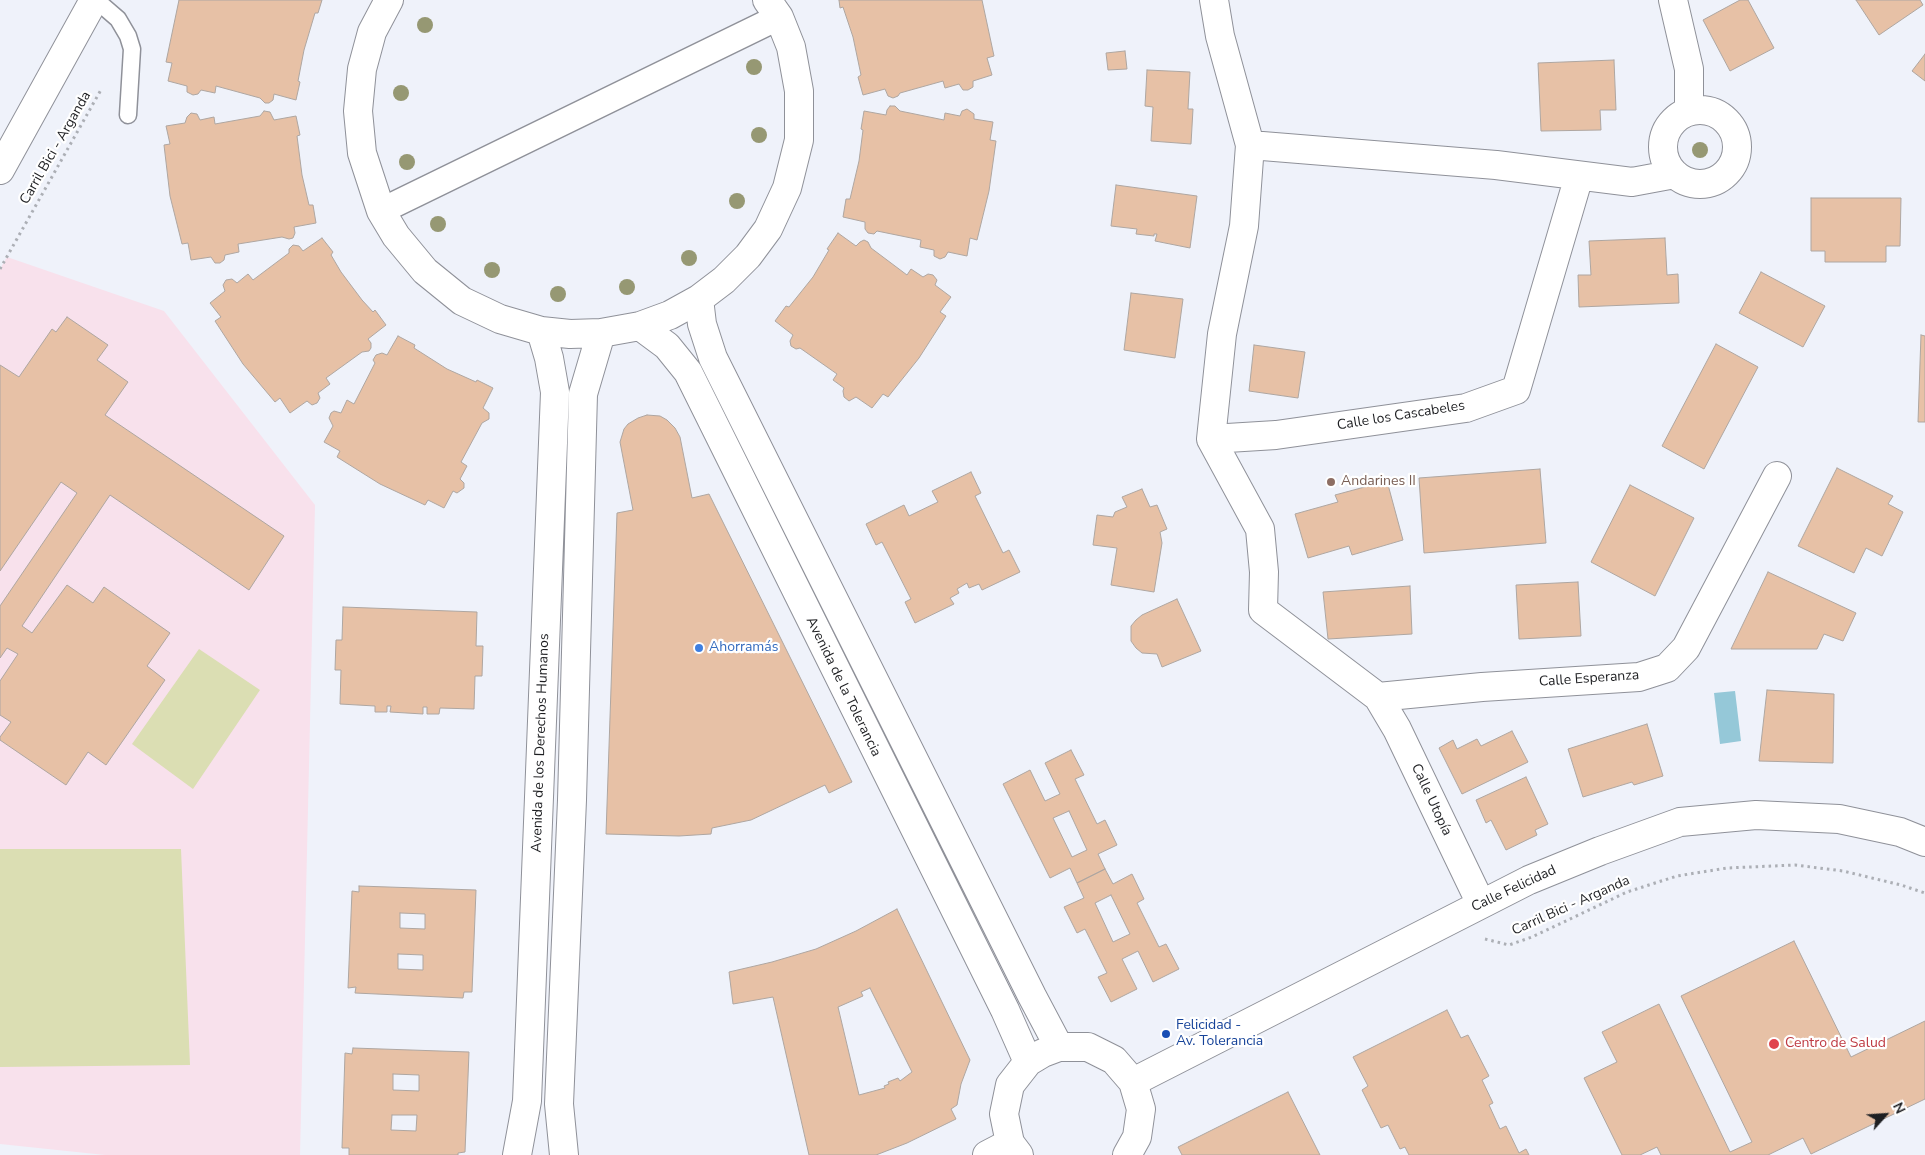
<!DOCTYPE html>
<meta charset="utf-8">
<style>
body{margin:0}
#map{position:relative;width:1925px;height:1155px;overflow:hidden;background:#eff2fa;font-family:"Nunito Sans",sans-serif}
canvas{display:block}
.north{position:absolute;left:1860px;top:1090px;width:50px;height:50px;-webkit-text-stroke:4px #fff;paint-order:stroke;rotate:64deg;font-size:14px;font-weight:700;line-height:20px;text-align:center;color:#1e1f22}
.north::after{content:'';display:block;margin:auto;width:18px;height:22px;background:#1e1f22;clip-path:polygon(50% 0,100% 100%,50% 72%,0 100%)}
</style>
<div id="map">
<canvas width="1925" height="1155"></canvas>
<div class="north">N</div>
</div>
<script>
const g = document.querySelector('canvas').getContext('2d');
g.lineJoin = 'round';
function fill(path, color) {
  g.fillStyle = color;
  g.fill(path, 'evenodd');
}
function poly(rows) {
  const path = new Path2D();
  for (const r of rows) {
    if (r.length === 3) {
      path.moveTo(r[0] + r[2], r[1]);
      path.arc(r[0], r[1], r[2], 0, 2 * Math.PI);
      continue;
    }
    path.moveTo(r[0], r[1]);
    for (let i = 2; i < r.length; i += 2) path.lineTo(r[i], r[i + 1]);
  }
  return path;
}
function trace(path, color, width, dash) {
  g.strokeStyle = color;
  g.lineWidth = width;
  g.lineCap = dash ? 'butt' : 'round';
  g.setLineDash(dash || []);
  g.stroke(path);
}
function write(font, color, halo, rows, align = 'center') {
  g.font = font + ' "Nunito Sans",sans-serif';
  g.lineWidth = 4.5;
  g.setLineDash([]);
  g.textBaseline = 'middle';
  g.strokeStyle = halo;
  g.fillStyle = color;
  for (const [text, x, y, turn = 0] of rows) {
    g.save();
    g.translate(x, y);
    g.rotate((+turn || 0) * Math.PI / 180);
    g.textAlign = isNaN(turn) ? turn : align;
    if (halo) g.strokeText(text, 0, 0);
    g.fillText(text, 0, 0);
    g.restore();
  }
}
const education = poly([
 [7,257,164,311,315,505,300,1155,105,1155,0,1144,0,269]
]);
const green = poly([
 [199,649,260,690,193,789,132,744],
 [0,849,181,849,190,1065,0,1067]
]);
const water = poly([
 [1735,691,1741,741,1720,744,1714,693]
]);
const building = poly([
 [179,0,322,0,318,13,315,13,304,50,298,81,300,82,296,100,274,94,273,100,269,103,265,103,260,98,216,86,215,93,201,90,198,94,193,95,187,92,187,86,168,81,172,63,166,62,179,0],
 [839,0,982,0,994,56,987,58,992,75,973,81,973,87,968,90,963,90,959,84,945,88,943,81,900,93,898,96,893,98,888,96,885,89,863,95,858,77,861,75,853,37,843,7,840,8,839,0],
 [1740,0,1748,0,1774,48,1730,71,1703,20,1740,0],
 [1856,0,1920,0,1923,5,1879,35,1856,0],
 [1125,51,1127,69,1108,70,1106,53,1125,51],
 [1925,54,1925,81,1912,71,1925,54],
 [1614,60,1616,110,1600,110,1601,130,1541,131,1538,63,1614,60],
 [1147,70,1190,72,1188,109,1193,109,1191,144,1151,141,1153,107,1145,106,1147,70],
 [890,106,895,106,900,111,944,120,945,113,960,116,962,111,967,109,974,114,974,119,993,122,990,140,996,141,989,191,977,240,970,238,967,256,948,252,945,257,940,259,934,256,934,250,920,247,921,240,877,231,874,234,868,233,865,229,865,222,843,217,846,199,850,199,859,161,863,130,861,129,864,111,886,115,887,110,890,106],
 [264,111,270,112,274,120,296,116,300,135,297,136,302,175,309,205,313,205,316,223,294,227,295,233,293,238,289,239,282,237,238,244,239,252,225,255,224,260,220,263,215,263,211,257,191,260,188,243,182,244,170,196,164,145,170,144,166,126,185,123,187,117,191,113,197,114,200,120,214,117,215,124,260,116,264,111],
 [1116,185,1197,196,1190,248,1155,241,1157,234,1154,234,1154,236,1136,234,1137,229,1111,226,1116,185],
 [1811,198,1901,198,1900,246,1886,246,1886,262,1825,262,1825,251,1811,251,1811,198],
 [838,233,856,246,860,242,864,240,868,242,871,248,907,275,911,269,923,277,928,274,933,275,937,280,935,285,951,297,940,312,946,316,919,358,888,397,883,394,872,408,856,397,849,401,844,397,843,391,844,388,833,380,837,374,800,348,796,349,791,346,790,341,793,335,775,321,786,306,789,307,813,277,829,250,827,249,838,233],
 [322,238,333,252,331,255,341,272,362,300,373,312,375,310,386,325,368,339,371,343,371,348,369,351,362,352,326,378,330,384,318,393,320,398,317,403,312,405,307,401,290,413,280,398,275,402,243,364,215,321,221,317,210,303,225,291,223,285,226,280,232,279,237,283,248,274,253,280,289,253,289,249,293,245,299,246,303,251,322,238],
 [1665,238,1667,275,1678,274,1679,303,1579,307,1578,275,1591,275,1589,241,1665,238],
 [1761,272,1825,306,1803,347,1739,313,1761,272],
 [1131,293,1183,299,1175,358,1124,350,1131,293],
 [67,317,108,345,97,360,128,382,105,415,284,536,249,590,110,495,22,626,32,633,67,585,93,603,104,587,170,633,147,666,165,680,106,765,88,752,66,785,0,740,0,737,11,722,0,715,0,681,18,654,7,648,0,658,0,606,77,493,61,482,0,571,0,365,19,377,52,329,56,332,67,317],
 [1921,335,1925,336,1925,422,1918,422,1921,335],
 [398,336,415,345,414,348,447,369,476,382,477,380,493,388,483,408,489,413,489,419,482,423,461,462,467,466,460,479,464,483,464,488,457,493,453,491,444,508,428,500,425,505,380,484,337,457,340,451,324,442,333,426,329,418,331,413,334,411,341,413,347,400,354,404,375,363,373,360,376,355,382,353,387,355,398,336],
 [1716,344,1758,367,1704,469,1662,446,1716,344],
 [1254,345,1305,352,1298,398,1249,391,1254,345],
 [647,415,660,416,667,420,675,428,680,437,692,498,709,494,852,782,829,793,825,785,751,820,712,828,711,834,679,836,606,834,617,513,633,510,620,442,624,429,628,424,638,418,647,415],
 [1837,468,1893,496,1888,504,1903,512,1882,556,1866,548,1854,573,1798,546,1837,468],
 [1540,469,1546,543,1424,553,1419,478,1540,469],
 [971,472,981,493,975,496,1003,553,1009,550,1020,572,982,590,979,584,969,588,967,583,957,589,959,593,950,598,954,604,915,623,905,602,911,599,882,542,876,545,866,524,904,505,909,516,938,502,932,491,971,472],
 [1387,481,1403,540,1352,555,1349,546,1308,558,1295,514,1338,502,1335,495,1387,481],
 [1630,485,1694,518,1655,596,1591,562,1630,485],
 [1142,489,1150,507,1157,505,1167,529,1160,532,1162,543,1154,592,1111,585,1117,548,1093,545,1097,515,1113,517,1115,512,1127,507,1122,497,1142,489],
 [1768,572,1856,613,1843,641,1824,634,1817,649,1731,649,1768,572],
 [1578,582,1581,636,1519,639,1516,585,1578,582],
 [1410,586,1412,634,1328,639,1323,592,1410,586],
 [1177,599,1201,651,1162,667,1157,654,1142,653,1136,648,1131,641,1131,626,1136,620,1142,615,1177,599],
 [343,607,477,612,476,646,483,646,482,676,475,676,474,709,440,708,439,714,427,714,427,707,423,707,423,714,390,712,391,706,387,706,387,712,375,712,375,706,340,704,341,670,335,670,336,640,342,640,343,607],
 [1767,690,1834,694,1833,763,1759,761,1767,690],
 [1647,724,1663,776,1634,785,1632,782,1583,797,1568,749,1647,724],
 [1512,731,1528,762,1462,794,1439,748,1453,740,1457,749,1477,739,1481,746,1512,731],
 [1071,750,1084,775,1075,779,1097,824,1105,820,1117,845,1098,854,1105,869,1077,883,1070,868,1050,878,1003,784,1030,770,1045,801,1060,794,1045,763,1071,750],
 [1069,811,1087,850,1072,857,1053,818,1069,811],
 [1526,777,1548,824,1535,830,1537,835,1506,850,1491,820,1486,823,1476,800,1526,777],
 [1105,869,1113,884,1132,874,1144,899,1137,903,1159,947,1166,944,1179,969,1153,982,1138,951,1122,959,1137,989,1111,1002,1098,977,1107,973,1085,929,1077,933,1064,907,1084,898,1077,883,1105,869],
 [1111,895,1130,934,1113,942,1095,903,1111,895],
 [359,886,476,890,472,992,464,992,463,998,355,993,356,987,348,988,352,891,359,892,359,886],
 [400,913,425,914,425,929,400,928,400,913],
 [398,954,423,955,423,970,398,969,398,954],
 [897,909,970,1060,961,1084,957,1105,951,1109,956,1119,907,1143,876,1155,809,1155,773,997,733,1004,729,972,772,962,816,949,856,931,897,909],
 [870,988,912,1072,900,1081,898,1078,888,1082,889,1084,884,1086,885,1088,859,1095,838,1007,863,996,861,992,870,988],
 [1794,941,1851,1057,1925,1021,1925,1099,1811,1154,1803,1138,1768,1155,1661,1155,1657,1147,1640,1155,1622,1155,1584,1078,1617,1062,1602,1032,1659,1004,1730,1152,1752,1142,1681,996,1794,941],
 [1447,1010,1461,1038,1468,1035,1489,1076,1482,1080,1493,1103,1489,1105,1500,1129,1506,1126,1519,1153,1526,1149,1529,1155,1409,1155,1405,1147,1400,1149,1388,1125,1381,1128,1362,1090,1368,1086,1353,1057,1447,1010],
 [353,1048,469,1052,465,1152,458,1153,458,1155,349,1155,349,1148,342,1148,345,1053,352,1054,353,1048],
 [393,1074,419,1075,419,1091,393,1090,393,1074],
 [392,1115,417,1115,416,1131,391,1130,392,1115],
 [1288,1092,1320,1155,1182,1155,1178,1147,1288,1092]
]);
const path = poly([
 [0,269,102,88],
 [1485,939,1509,945,1532,937,1627,892,1677,876,1727,868,1795,865,1843,871,1901,885,1925,893]
]);
const service = poly([
 [96,0,118,19,128,36,132,49,128,115]
]);
const pedestrian = poly([
 [381,211,779,17]
]);
const minor = poly([
 [389,0,372,32,362,69,358,111,362,153,381,211,396,236,425,271,462,301,500,319,541,331,570,334,601,333,640,326,670,315,699,299,724,280,748,256,768,229,787,188,799,140,799,91,791,47,779,17,767,0],
 [1214,0,1220,36,1250,145,1244,226,1222,334,1211,439,1260,529,1264,572,1263,610,1378,697,1397,729,1481,904],
 [1673,0,1689,69,1689,111],
 [1700,147,37],
 [1250,145,1496,165,1632,182,1675,174],
 [0,170,94,0],
 [699,299,702,324,713,358,1032,996,1059,1047],
 [640,326,667,346,688,372,1005,1010,1028,1062],
 [1211,439,1276,435,1466,408,1516,390,1579,176],
 [1378,697,1482,687,1639,677,1667,668,1686,648,1777,476],
 [1133,1082,1529,880,1600,851,1680,822,1756,815,1839,819,1900,832,1925,842],
 [517,1155,527,1101,555,392,549,358,541,331],
 [564,1155,559,1104,572,800,583,394,601,333],
 [987,1155,1010,1143],
 [1019,1155,1010,1143,1004,1114,1010,1085,1028,1062,1043,1053,1059,1047,1088,1047,1114,1060,1133,1082,1141,1109,1137,1137,1127,1155]
]);
const trees = [
 [425,25],
 [754,67],
 [401,93],
 [759,135],
 [1700,150],
 [407,162],
 [737,201],
 [438,224],
 [689,258],
 [492,270],
 [627,287],
 [558,294]
];
const markers = [
 [1331,482,5,"#8d6e63"],
 [699,648,5,"#3f7fe0"],
 [1166,1034,5,"#1a4fb4"],
 [1774,1044,6,"#e0444e"]
];
const streetNames = [
 ["Carril Bici - Arganda",56,148,-60],
 ["Calle los Cascabeles",1401,416,-9],
 ["Calle Esperanza",1589,679,-4],
 ["Avenida de la Tolerancia",843,687,64],
 ["Avenida de los Derechos Humanos",541,743,-88],
 ["Calle Utopía",1431,800,65],
 ["Calle Felicidad",1514,889,-25],
 ["Carril Bici - Arganda",1571,906,-24]
];
const educationNames = [
 ["Andarines II",1341,482]
];
const shopNames = [
 ["Ahorramás",709,648]
];
const transitNames = [
 ["Felicidad -",1176,1026],
 ["Av. Tolerancia",1176,1042]
];
const healthNames = [
 ["Centro de Salud",1785,1044]
];
fill(education, '#f8e1ec');
fill(green, '#dbdeb3');
fill(water, '#95c8d8');
fill(building, '#e7c1a6');
trace(building, '#aea6a1', 1);
trace(service, '#8f9199', 19);
trace(pedestrian, '#8f9199', 28);
trace(minor, '#8f9199', 30);
trace(path, '#acafb5', 3, [2.5, 4]);
trace(service, '#fff', 16);
trace(pedestrian, '#fff', 25);
trace(minor, '#fff', 28);
g.fillStyle = '#969873';
for (const [x, y] of trees) {
  g.beginPath();
  g.arc(x, y, 8, 0, 2 * Math.PI);
  g.fill();
}
for (const [x, y, r, color] of markers) {
  const dot = new Path2D();
  dot.arc(x, y, r, 0, 2 * Math.PI);
  g.fillStyle = color;
  g.fill(dot);
  trace(dot, '#fff', 2);
}
write('14px', '#1e1f22', '#fff', streetNames);
write('14px', '#785e54', '#fff', educationNames, 'left');
write('14px', '#366cbe', '#fff', shopNames, 'left');
write('14px', '#164399', '#fff', transitNames, 'left');
write('14px', '#be3a42', '#fff', healthNames, 'left');
</script>
